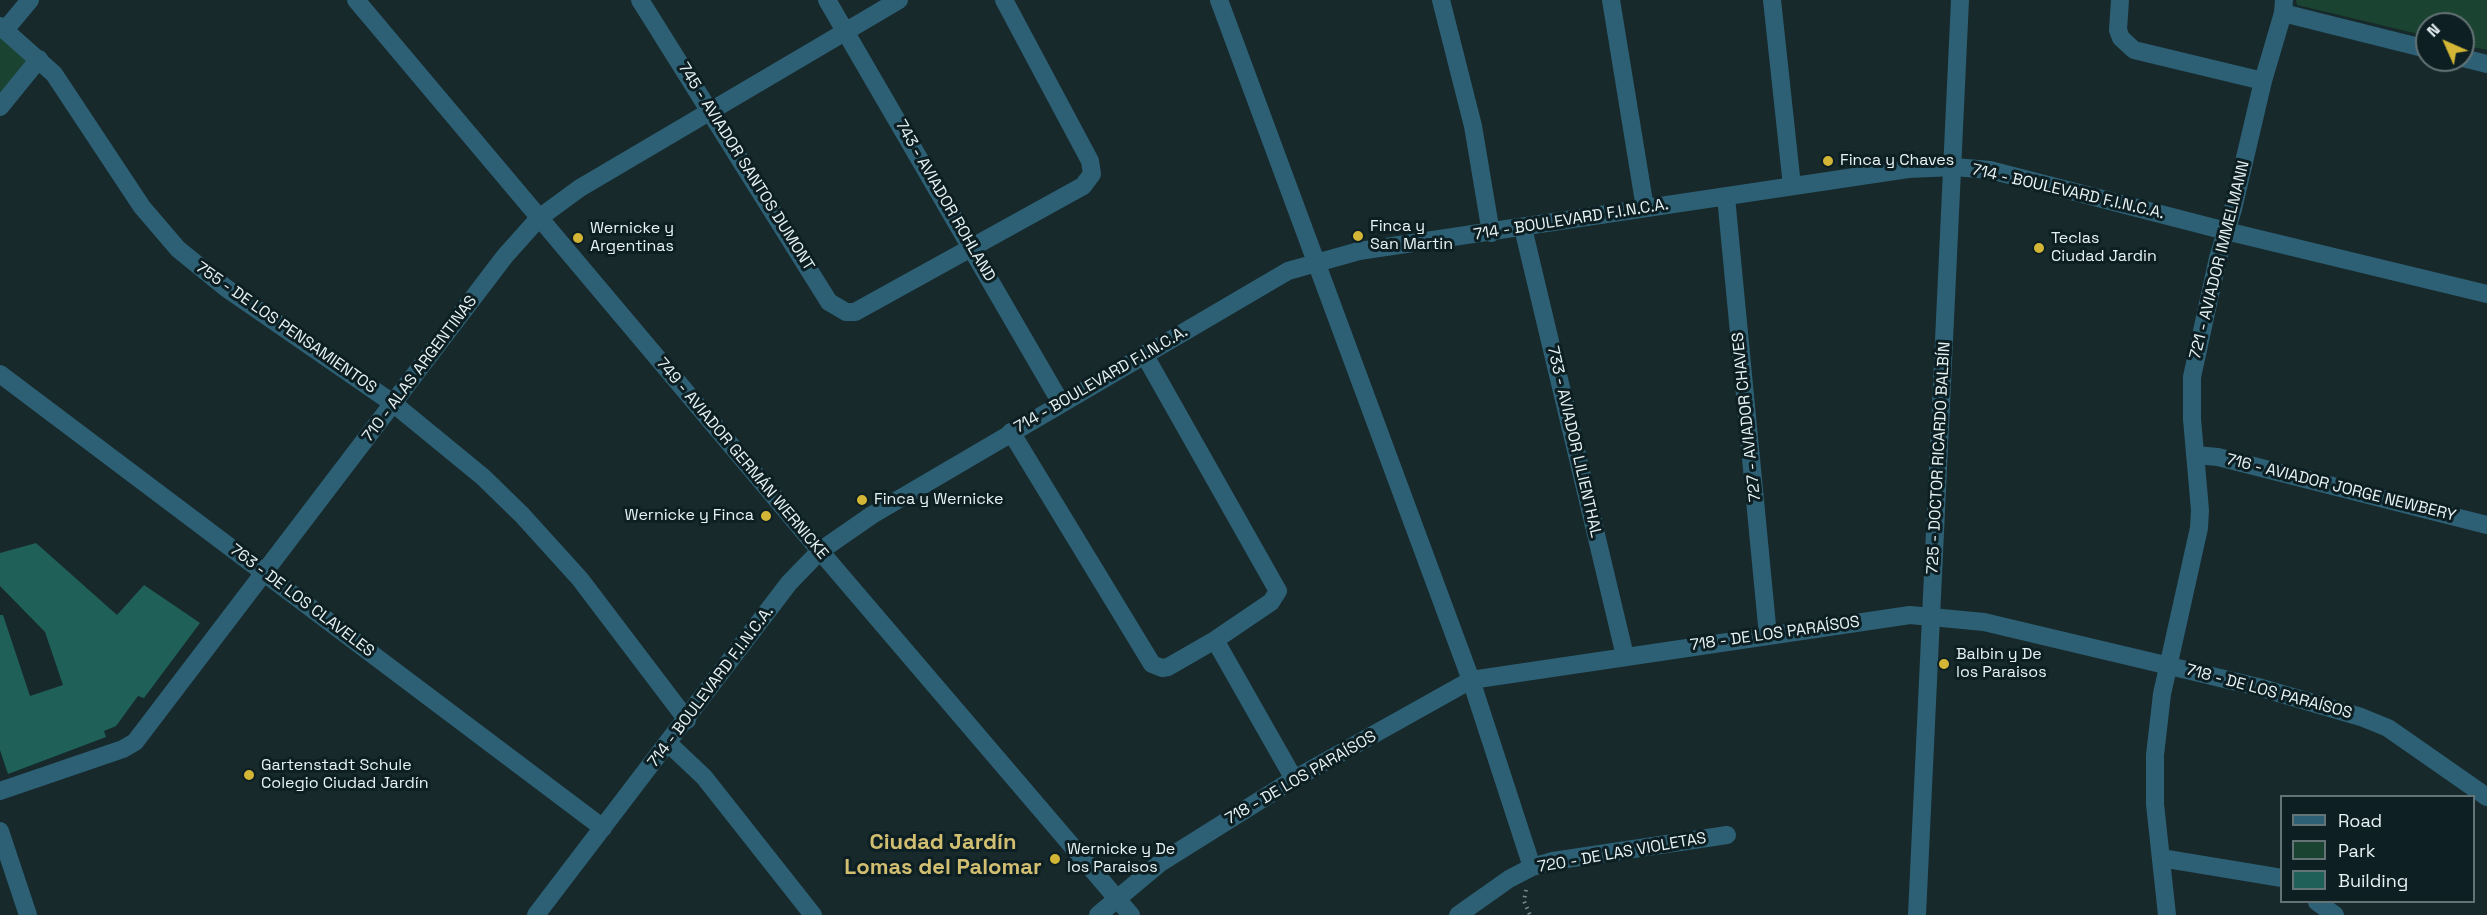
<!DOCTYPE html>
<meta charset="utf-8">
<style>
body{margin:0}
#map{position:relative;width:2487px;height:915px;overflow:hidden;background:#17292b;font-family:"Space Grotesk",sans-serif}
canvas{display:block}
.legend{position:absolute;left:2280px;top:795px;width:195px;height:108px;box-sizing:border-box;background:#0d1f22;border:2px solid #647376;margin:0;padding:8px 10px;list-style:none;font-size:18px;color:#e7f2f4}
.legend li{display:flex;align-items:center;gap:12px;height:30px}
.legend b{width:30px;border:2px solid #647376}
.north{position:absolute;left:2415px;top:12px;width:60px;height:60px;box-sizing:border-box;background:#0d1f22;border:2px solid #647376;border-radius:50%;rotate:315deg;font-size:16px;font-weight:700;line-height:24px;text-align:center;color:#e7f2f4}
.north::after{content:'';display:block;margin:auto;width:21px;height:27px;background:#d3b635;clip-path:polygon(50% 0,100% 100%,50% 72%,0 100%)}
</style>
<div id="map">
<canvas width="2487" height="915"></canvas>
<ul class="legend">
<li><b style="height:8px;background:#2d6075"></b>Road</li>
<li><b style="height:16px;background:#1a4331"></b>Park</li>
<li><b style="height:16px;background:#1f6159"></b>Building</li>
</ul>
<div class="north">N</div>
</div>
<script>
const g = document.querySelector('canvas').getContext('2d');
g.lineJoin = 'round';
function fill(path, color) {
  g.fillStyle = color;
  g.fill(path, 'evenodd');
}
function poly(rows) {
  const path = new Path2D();
  for (const r of rows) {
    path.moveTo(r[0], r[1]);
    for (let i = 2; i < r.length; i += 2) path.lineTo(r[i], r[i + 1]);
  }
  return path;
}
function trace(path, color, width, dash) {
  g.strokeStyle = color;
  g.lineWidth = width;
  g.lineCap = dash ? 'butt' : 'round';
  g.setLineDash(dash || []);
  g.stroke(path);
}
function write(font, color, halo, rows, align = 'center') {
  g.font = font + ' "Space Grotesk",sans-serif';
  g.lineWidth = 6;
  g.setLineDash([]);
  g.textBaseline = 'middle';
  g.strokeStyle = halo;
  g.fillStyle = color;
  for (const [text, x, y, turn = 0] of rows) {
    g.save();
    g.translate(x, y);
    g.rotate((+turn || 0) * Math.PI / 180);
    g.textAlign = isNaN(turn) ? turn : align;
    if (halo) g.strokeText(text, 0, 0);
    g.fillText(text, 0, 0);
    g.restore();
  }
}
const green = poly([
 [2296,0,2487,0,2487,50,2463,45,2463,24,2427,24,2427,36,2297,5],
 [0,26,39,59,0,107]
]);
const building = poly([
 [36,543,117,615,144,585,200,623,144,698,138,696,116,726,104,731,106,737,8,774,0,750,0,615,3,615,30,696,63,685,45,632,0,586,0,553]
]);
const path = poly([
 [1526,890,1524,901,1530,915]
]);
const minor = poly([
 [640,0,829,302,846,312,855,312,1083,186,1092,174,1090,161,1004,0],
 [827,0,1061,403],
 [1219,0,1471,680,1532,867],
 [1441,0,1473,126,1491,233],
 [1611,0,1645,208],
 [1772,0,1792,186],
 [2120,0,2118,30,2121,38,2134,50,2263,81],
 [2283,13,2427,49],
 [0,26,54,74,142,207,178,249,226,288,394,404,483,477,522,515,580,579,687,720],
 [5,30,30,0],
 [2463,58,2487,64],
 [0,107,39,59],
 [1726,197,1768,636],
 [1523,228,1625,656],
 [0,374,603,828],
 [1011,432,1152,664,1162,668,1168,667,1215,640,1271,602,1278,591,1144,354],
 [2195,455,2218,457,2487,525],
 [1215,640,1294,779],
 [669,744,704,777,813,915],
 [0,791,123,749,135,742,505,256,539,218,580,188,899,0],
 [2161,858,2282,878],
 [2317,902,2335,915],
 [536,915,789,583,820,551,872,515,1288,271,1359,251,1908,169,1954,167,1990,170,2226,231,2487,294],
 [1098,915,1160,863,1294,779,1471,680,1910,615,1984,622,2258,687,2361,717,2388,728,2487,797],
 [1458,915,1509,879,1532,867,1553,861,1727,835],
 [2167,915,2155,804,2155,755,2162,694,2199,528,2200,510,2192,419,2192,377,2218,258,2233,209,2263,81,2283,13,2284,0]
]);
const tertiary = poly([
 [356,0,820,551,1131,915],
 [0,831,28,915],
 [1917,915,1960,0]
]);
const markers = [
 [1828,161,6,"#d3b635"],
 [1358,236,6,"#d3b635"],
 [578,238,6,"#d3b635"],
 [2039,248,6,"#d3b635"],
 [862,500,6,"#d3b635"],
 [766,516,6,"#d3b635"],
 [1944,664,6,"#d3b635"],
 [249,775,6,"#d3b635"],
 [1055,859,6,"#d3b635"]
];
const poiNames = [
 ["Finca y Chaves",1840,161],
 ["Finca y",1370,227],
 ["San Martin",1370,245],
 ["Wernicke y",590,229],
 ["Argentinas",590,247],
 ["Teclas",2051,239],
 ["Ciudad Jardin",2051,257],
 ["Finca y Wernicke",874,500],
 ["Wernicke y Finca",754,516,"right"],
 ["Balbin y De",1956,655],
 ["los Paraisos",1956,673],
 ["Gartenstadt Schule",261,766],
 ["Colegio Ciudad Jardín",261,784],
 ["Wernicke y De",1067,850],
 ["los Paraisos",1067,868]
];
const streetNames = [
 ["745 - AVIADOR SANTOS DUMONT",746,167,58],
 ["714 - BOULEVARD F.I.N.C.A.",2068,192,13],
 ["743 - AVIADOR ROHLAND",945,201,60],
 ["714 - BOULEVARD F.I.N.C.A.",1571,220,-9],
 ["721 - AVIADOR IMMELMANN",2220,260,-76],
 ["755 - DE LOS PENSAMIENTOS",286,328,35],
 ["710 - ALAS ARGENTINAS",420,369,-53],
 ["714 - BOULEVARD F.I.N.C.A.",1101,380,-30],
 ["727 - AVIADOR CHAVES",1747,417,-96],
 ["733 - AVIADOR LILIENTHAL",1574,442,77],
 ["725 - DOCTOR RICARDO BALBÍN",1939,458,-87],
 ["749 - AVIADOR GERMÁN WERNICKE",742,459,50],
 ["716 - AVIADOR JORGE NEWBERY",2341,488,14],
 ["763 - DE LOS CLAVELES",302,601,37],
 ["718 - DE LOS PARAÍSOS",1775,634,-8],
 ["714 - BOULEVARD F.I.N.C.A.",711,687,-53],
 ["718 - DE LOS PARAÍSOS",2269,692,15],
 ["718 - DE LOS PARAÍSOS",1301,778,-30],
 ["720 - DE LAS VIOLETAS",1622,853,-10]
];
const districtNames = [
 ["Ciudad Jardín",943,843],
 ["Lomas del Palomar",943,868]
];
fill(green, '#1a4331');
fill(building, '#1f6159');
trace(path, '#7e8c8e', 4, [1.5, 4.5]);
trace(minor, '#2d6075', 18);
trace(tertiary, '#2d6075', 18);
for (const [x, y, r, color] of markers) {
  const dot = new Path2D();
  dot.arc(x, y, r, 0, 2 * Math.PI);
  g.fillStyle = color;
  g.fill(dot);
  trace(dot, '#0d1f22', 2);
}
write('16px', '#e7f2f4', '#0d1f22', poiNames, 'left');
write('16px', '#e7f2f4', '#0d1f22', streetNames);
write('bold 22px', '#d1be71', '#0d1f22', districtNames);
</script>
